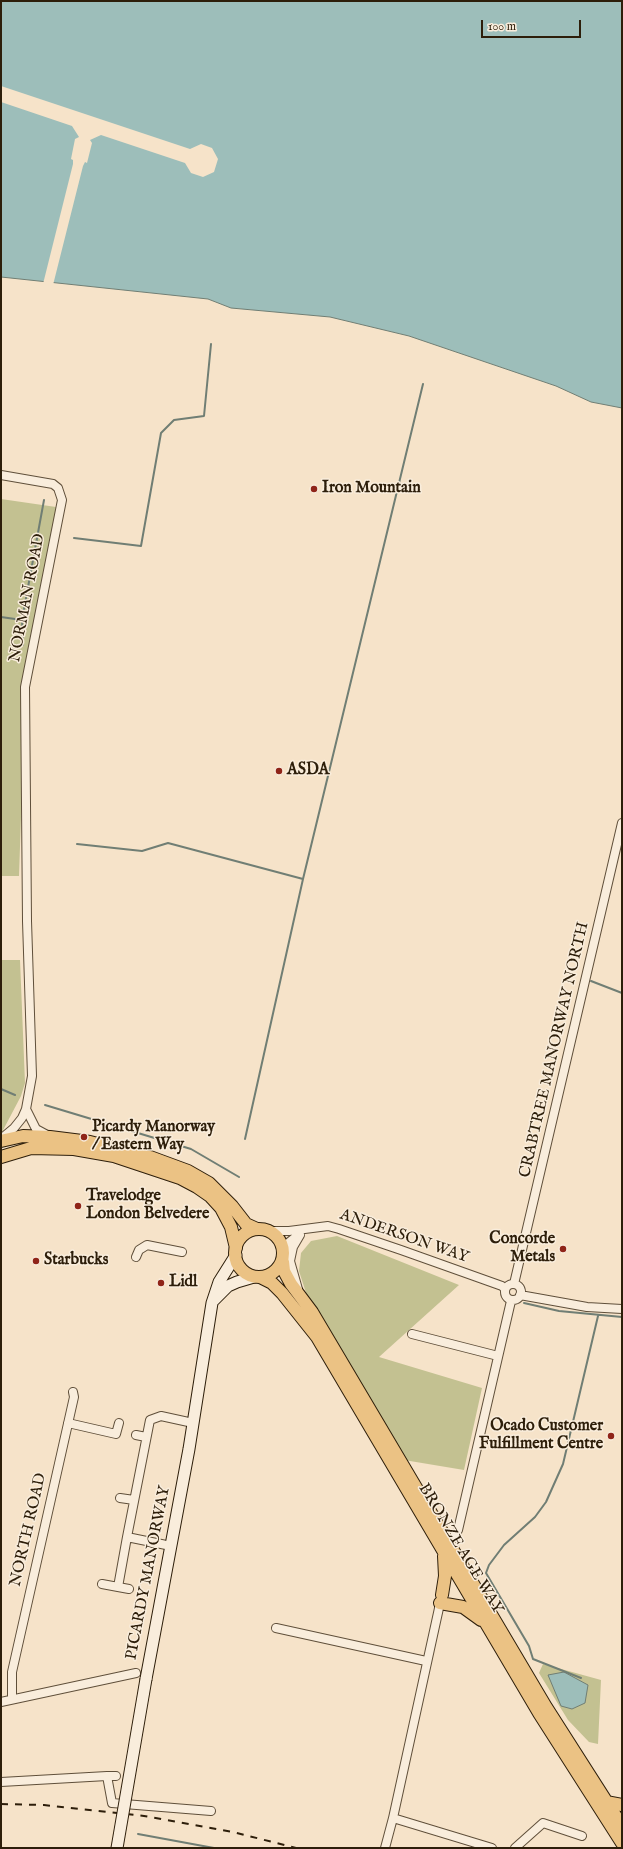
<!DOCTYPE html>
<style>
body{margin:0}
#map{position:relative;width:623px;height:1849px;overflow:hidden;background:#f6e3c9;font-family:"IM FELL English",serif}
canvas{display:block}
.frame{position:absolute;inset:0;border:2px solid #2d1e0a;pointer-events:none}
.scale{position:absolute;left:481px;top:20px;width:100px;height:18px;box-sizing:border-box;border:2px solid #2d1e0a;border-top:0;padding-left:5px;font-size:12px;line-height:14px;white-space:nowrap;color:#2d1e0a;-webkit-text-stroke:3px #f9eddc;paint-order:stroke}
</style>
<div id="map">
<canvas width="623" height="1849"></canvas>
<div class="frame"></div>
<div class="scale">100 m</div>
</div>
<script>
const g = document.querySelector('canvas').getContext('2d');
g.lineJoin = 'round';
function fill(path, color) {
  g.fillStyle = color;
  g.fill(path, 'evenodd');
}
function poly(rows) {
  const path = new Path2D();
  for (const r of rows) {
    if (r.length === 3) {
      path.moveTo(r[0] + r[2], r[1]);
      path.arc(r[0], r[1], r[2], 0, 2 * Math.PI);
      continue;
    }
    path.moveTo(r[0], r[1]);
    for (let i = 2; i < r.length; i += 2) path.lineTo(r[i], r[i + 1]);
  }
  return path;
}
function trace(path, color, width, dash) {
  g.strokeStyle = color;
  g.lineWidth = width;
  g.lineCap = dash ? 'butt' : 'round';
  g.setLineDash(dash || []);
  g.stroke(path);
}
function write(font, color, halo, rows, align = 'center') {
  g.font = font + ' "IM FELL English",serif';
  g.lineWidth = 3;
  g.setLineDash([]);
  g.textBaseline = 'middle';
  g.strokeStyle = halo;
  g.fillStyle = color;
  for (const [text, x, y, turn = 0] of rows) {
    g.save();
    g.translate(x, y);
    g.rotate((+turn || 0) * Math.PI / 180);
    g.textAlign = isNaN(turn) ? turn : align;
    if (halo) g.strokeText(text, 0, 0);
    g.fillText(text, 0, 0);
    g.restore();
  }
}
const green = poly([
 [1,499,56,507,25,700,19,876,1,876],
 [1,960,20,960,25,1083,21,1096,1,1134],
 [337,1236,459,1285,379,1357,482,1388,464,1470,404,1460,308,1299,299,1271,301,1253,311,1241],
 [543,1664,601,1680,598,1744,589,1742,568,1720,539,1673]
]);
const water = poly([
 [1,1,622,1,622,408,591,402,556,386,409,336,330,317,231,308,208,299,1,277,1,1],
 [564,1672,588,1685,585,1703,572,1709,561,1706,548,1675,564,1672]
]);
const pier = poly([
 [1,86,190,149,201,144,212,148,218,159,214,172,203,177,191,173,185,163,101,135,90,140,92,143,87,163,85,162,83,166,53,285,43,284,73,164,73,160,71,159,75,139,79,137,72,126,1,102]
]);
const stream = poly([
 [74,538,141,546,161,433,174,420,204,416,211,344],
 [1,617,22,620],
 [23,645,22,620,44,500],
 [77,844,142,851,168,843,303,879],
 [591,981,622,993],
 [1,1089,15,1095],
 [45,1105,191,1149,239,1177],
 [245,1139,303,879,423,384],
 [524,1303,559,1311,622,1317],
 [581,1678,533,1659,529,1646,486,1573,489,1565,504,1545,535,1517,546,1502,563,1464,598,1316],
 [138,1834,214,1848]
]);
const minor = poly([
 [1,475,53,484,58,488,62,500,25,687,27,921,32,1076,26,1109,22,1118,14,1128,1,1139],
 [26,1109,36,1129,49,1136],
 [267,1231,289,1231,328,1226,339,1229,401,1250,502,1286,505,1289],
 [284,1254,288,1243,298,1235],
 [136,1257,139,1250,147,1245,182,1252],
 [513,1292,8],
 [514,1284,622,823],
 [298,1289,290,1261,293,1247,300,1235],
 [520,1295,587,1307,622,1309],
 [412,1334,498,1356],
 [68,1423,116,1434,119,1423],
 [136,1435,146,1437],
 [120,1498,134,1500],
 [454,1536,458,1530,511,1301],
 [127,1537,118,1587,129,1589],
 [171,1546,127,1537,150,1420,161,1416,193,1423],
 [102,1584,118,1587],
 [276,1628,426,1661],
 [12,1699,12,1672,74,1397,73,1392],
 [1,1702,136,1673],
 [107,1776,116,1776],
 [1,1782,107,1776,112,1803,211,1811],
 [393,1818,492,1848],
 [385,1848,393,1818,441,1599],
 [515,1848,543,1823,582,1836]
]);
const secondary = poly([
 [214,1300,228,1286,237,1282,254,1277],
 [146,1679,189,1449,212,1303,219,1282,236,1255]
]);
const primary = poly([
 [1,1141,23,1136,50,1137,90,1142,150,1157,188,1171,209,1183,232,1206,246,1224,257,1229],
 [1,1157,31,1148,74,1149,114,1156,180,1178,197,1187,210,1196,221,1208,231,1227,236,1248],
 [259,1253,24],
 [283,1262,284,1271,291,1284,312,1312,546,1707,622,1826],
 [262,1278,272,1283,282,1293,317,1337,539,1713,622,1843],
 [442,1595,445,1576,444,1556],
 [440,1603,463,1607,481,1620],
 [606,1802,622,1805]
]);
const rail = poly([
 [1,1804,44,1805,144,1816,233,1832,296,1848]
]);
const secondaryBridge = poly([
 [117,1848,146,1679]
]);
const markers = [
 [314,489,4,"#8f2418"],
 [279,771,4,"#8f2418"],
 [84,1137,4,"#8f2418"],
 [78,1206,4,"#8f2418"],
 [563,1249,4,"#8f2418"],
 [36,1261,4,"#8f2418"],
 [161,1283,4,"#8f2418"],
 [611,1436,4,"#8f2418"]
];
const poiNames = [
 ["Iron Mountain",322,489],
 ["ASDA",287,771],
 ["Picardy Manorway",92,1128],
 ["/ Eastern Way",92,1146],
 ["Travelodge",86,1197],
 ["London Belvedere",86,1215],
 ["Concorde",555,1240,"right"],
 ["Metals",555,1258,"right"],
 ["Starbucks",44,1261],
 ["Lidl",169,1283],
 ["Ocado Customer",603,1427,"right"],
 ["Fulfillment Centre",603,1445,"right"]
];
const streetNames = [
 ["NORMAN ROAD",28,598,-79],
 ["CRABTREE MANORWAY NORTH",555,1050,-77],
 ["ANDERSON WAY",404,1237,19],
 ["NORTH ROAD",29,1530,-77],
 ["BRONZE AGE WAY",460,1549,59],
 ["PICARDY MANORWAY",149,1573,-79]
];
fill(green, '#c3c191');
fill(water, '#9dbeba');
trace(water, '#707e74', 1);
fill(pier, '#f6e3c9');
trace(stream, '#707e74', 2);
trace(minor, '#5f4f3a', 10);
trace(secondary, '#2d1e0a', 13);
trace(primary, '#2d1e0a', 14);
trace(minor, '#f9eddc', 8);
trace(secondary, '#f9eddc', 11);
trace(primary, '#ebc284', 12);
trace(rail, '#2d1e0a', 2, [7, 7]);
trace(secondaryBridge, '#2d1e0a', 13, []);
trace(secondaryBridge, '#f9eddc', 11);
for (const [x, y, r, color] of markers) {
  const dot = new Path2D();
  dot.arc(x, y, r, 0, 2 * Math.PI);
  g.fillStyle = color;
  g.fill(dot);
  trace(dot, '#f9eddc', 1.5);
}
write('bold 16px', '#2d1e0a', '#f9eddc', poiNames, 'left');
write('16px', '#2d1e0a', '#f9eddc', streetNames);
</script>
